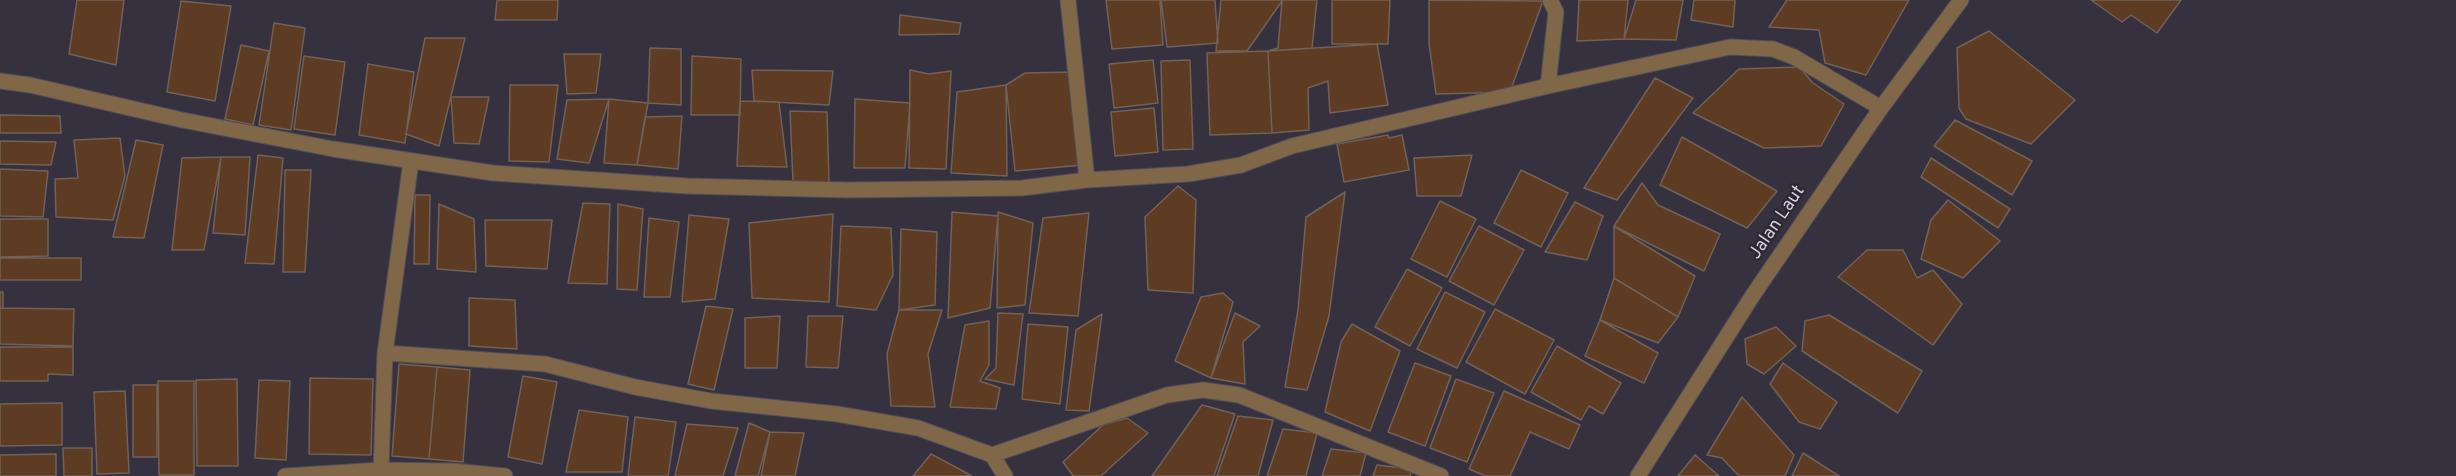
<!DOCTYPE html>
<style>
body{margin:0}
canvas{display:block;background:#36313f}
</style>
<canvas width="2456" height="476"></canvas>
<script>
const g = document.querySelector('canvas').getContext('2d');
g.lineJoin = 'round';
function fill(path, color) {
  g.fillStyle = color;
  g.fill(path, 'evenodd');
}
function poly(rows) {
  const path = new Path2D();
  for (const r of rows) {
    path.moveTo(r[0], r[1]);
    for (let i = 2; i < r.length; i += 2) path.lineTo(r[i], r[i + 1]);
  }
  return path;
}
function trace(path, color, width, dash) {
  g.strokeStyle = color;
  g.lineWidth = width;
  g.lineCap = dash ? 'butt' : 'round';
  g.setLineDash(dash || []);
  g.stroke(path);
}
function write(font, color, halo, rows, align = 'center') {
  g.font = font + ' Overpass,sans-serif';
  g.lineWidth = 4.5;
  g.setLineDash([]);
  g.textBaseline = 'middle';
  g.strokeStyle = halo;
  g.fillStyle = color;
  for (const [text, x, y, turn = 0] of rows) {
    g.save();
    g.translate(x, y);
    g.rotate((+turn || 0) * Math.PI / 180);
    g.textAlign = isNaN(turn) ? turn : align;
    if (halo) g.strokeText(text, 0, 0);
    g.fillText(text, 0, 0);
    g.restore();
  }
}
const building = poly([
 [77,0,124,0,116,65,69,54,77,0],
 [497,0,558,0,557,20,495,20,497,0],
 [1106,0,1160,0,1163,45,1112,49,1106,0],
 [1161,0,1215,0,1218,43,1167,47,1161,0],
 [1221,0,1282,0,1282,1,1247,51,1216,51,1221,0],
 [1317,0,1312,48,1268,51,1278,48,1282,0,1317,0],
 [1332,0,1390,0,1388,44,1332,44,1332,0],
 [1429,0,1543,1,1510,92,1436,94,1429,44,1429,0],
 [1579,0,1628,0,1624,39,1577,41,1579,0],
 [1636,0,1683,0,1676,40,1624,39,1636,0],
 [1694,0,1735,0,1733,27,1691,20,1694,0],
 [1787,0,1909,0,1866,75,1825,63,1819,30,1769,27,1787,0],
 [2091,0,2181,0,2157,33,2131,15,2122,22,2091,0],
 [181,1,231,6,215,101,167,92,181,1],
 [900,15,961,23,959,34,899,35,900,15],
 [274,23,305,28,291,130,259,125,274,23],
 [1989,31,2075,100,2031,144,1966,119,1959,108,1957,48,1989,31],
 [425,38,465,38,439,146,406,134,425,38],
 [1377,44,1388,105,1330,113,1328,81,1308,88,1309,130,1272,133,1268,51,1377,44],
 [241,45,269,51,253,125,225,119,241,45],
 [650,48,681,49,681,105,648,103,650,48],
 [1268,51,1272,133,1210,135,1207,53,1268,51],
 [564,54,601,54,596,93,567,94,564,54],
 [304,56,345,62,335,135,294,129,304,56],
 [692,56,741,59,740,115,691,115,692,56],
 [1153,60,1158,103,1114,108,1109,64,1153,60],
 [1190,60,1193,149,1163,150,1161,61,1190,60],
 [368,64,414,72,405,143,359,135,368,64],
 [1799,67,1813,83,1844,104,1821,146,1764,148,1693,113,1739,69,1799,67],
 [752,70,833,71,829,105,754,101,752,70],
 [910,70,929,74,951,71,946,169,909,168,910,70],
 [1071,72,1083,165,1015,171,1006,85,1025,73,1071,72],
 [1655,78,1693,98,1617,200,1584,188,1655,78],
 [510,85,558,85,549,162,509,161,510,85],
 [1006,85,1007,176,951,173,957,92,1006,85],
 [451,97,489,97,479,144,454,143,451,97],
 [609,99,648,103,637,165,604,163,609,99],
 [609,99,589,163,557,159,567,100,609,99],
 [855,99,910,103,905,168,854,168,855,99],
 [740,101,779,102,787,167,737,166,740,101],
 [1154,108,1158,152,1115,156,1111,112,1154,108],
 [790,111,827,112,829,182,793,182,790,111],
 [0,115,60,116,61,133,0,133,0,115],
 [682,116,678,169,637,165,645,117,682,116],
 [1955,120,2032,161,2012,195,1934,146,1955,120],
 [1388,135,1389,138,1402,135,1409,170,1344,182,1337,144,1388,135],
 [1682,137,1777,191,1747,228,1660,185,1682,137],
 [120,138,125,176,113,220,56,217,55,179,78,178,74,140,120,138],
 [136,140,163,145,144,238,113,237,136,140],
 [0,141,56,142,51,165,0,164,0,141],
 [258,155,283,158,274,264,245,263,258,155],
 [1472,155,1461,196,1417,196,1414,158,1472,155],
 [221,157,250,157,245,235,213,233,221,157],
 [221,157,204,250,172,250,182,158,221,157],
 [1931,158,2010,209,1998,228,1921,177,1931,158],
 [0,169,48,171,43,217,0,216,0,169],
 [285,170,311,170,305,272,283,272,285,170],
 [1521,170,1568,193,1541,247,1494,223,1521,170],
 [1642,183,1658,205,1720,234,1704,271,1614,226,1642,183],
 [1178,186,1196,200,1193,293,1148,290,1145,217,1178,186],
 [1345,192,1329,316,1307,390,1285,387,1298,310,1306,217,1345,192],
 [415,195,430,195,429,264,414,264,415,195],
 [1948,200,2000,241,1963,278,1921,259,1931,220,1948,200],
 [1440,201,1476,219,1447,277,1411,259,1440,201],
 [1575,202,1603,216,1587,260,1545,252,1575,202],
 [583,203,610,204,607,284,568,283,583,203],
 [439,204,474,219,476,272,437,269,439,204],
 [618,204,643,209,637,290,617,289,618,204],
 [952,212,998,216,990,308,948,318,952,212],
 [998,212,1033,223,1025,305,997,308,998,212],
 [1089,213,1078,316,1029,313,1043,218,1089,213],
 [833,214,829,302,752,298,749,223,833,214],
 [689,215,729,219,715,299,682,302,689,215],
 [649,218,679,222,670,297,644,297,649,218],
 [0,219,48,219,48,256,0,257,0,219],
 [485,220,552,220,547,269,486,266,485,220],
 [841,226,891,228,893,275,876,310,837,306,841,226],
 [1479,226,1524,250,1494,305,1449,281,1479,226],
 [1614,226,1695,276,1678,317,1614,278,1614,226],
 [901,229,937,232,935,305,899,310,901,229],
 [1867,250,1903,250,1917,278,1933,270,1962,304,1933,345,1838,277,1867,250],
 [0,258,81,258,81,280,0,280,0,258],
 [1407,269,1442,288,1410,346,1375,327,1407,269],
 [1614,278,1678,317,1658,343,1600,320,1614,278],
 [0,292,3,292,3,308,0,308,0,292],
 [1445,292,1485,312,1457,368,1417,349,1445,292],
 [1223,293,1233,302,1211,378,1175,361,1201,297,1223,293],
 [469,298,515,300,517,349,469,346,469,298],
 [706,306,733,309,714,390,688,384,706,306],
 [0,308,74,309,73,346,0,344,0,308],
 [1495,309,1554,340,1525,394,1466,362,1495,309],
 [899,310,942,310,928,354,935,407,891,406,887,354,899,310],
 [998,313,1023,314,1014,385,985,379,996,368,998,313],
 [1235,313,1260,326,1243,342,1245,384,1211,378,1235,313],
 [1102,314,1089,411,1066,410,1076,330,1102,314],
 [1829,315,1922,371,1898,413,1802,351,1805,321,1829,315],
 [780,316,777,368,745,368,745,318,780,316],
 [808,316,843,316,838,368,806,367,808,316],
 [1600,320,1658,353,1644,383,1585,356,1600,320],
 [989,321,989,365,980,381,1000,388,996,409,950,407,965,325,989,321],
 [1028,324,1068,327,1060,404,1022,399,1028,324],
 [1352,324,1400,351,1370,431,1325,412,1341,342,1352,324],
 [1776,327,1796,346,1764,374,1747,364,1745,339,1776,327],
 [1557,346,1621,383,1603,414,1589,406,1581,420,1531,392,1557,346],
 [0,347,73,347,73,375,48,374,48,381,0,381,0,347],
 [1415,363,1451,376,1425,446,1388,432,1415,363],
 [1783,363,1837,402,1820,429,1799,422,1770,384,1783,363],
 [399,364,437,367,429,459,392,456,399,364],
 [437,367,470,370,463,462,429,459,437,367],
 [523,376,557,382,542,464,508,457,523,376],
 [310,378,373,379,371,455,309,454,310,378],
 [237,379,238,466,197,466,196,380,237,379],
 [1456,379,1494,393,1467,462,1430,448,1456,379],
 [259,380,290,381,286,460,255,458,259,380],
 [158,381,194,381,194,475,159,475,158,381],
 [133,385,157,385,157,457,133,457,133,385],
 [125,391,129,473,97,474,94,392,125,391],
 [1504,391,1580,425,1569,449,1530,432,1510,476,1485,476,1469,469,1504,391],
 [1742,397,1794,455,1785,476,1739,476,1722,458,1707,455,1742,397],
 [62,403,62,445,0,446,0,404,62,403],
 [1202,405,1235,414,1214,476,1152,476,1202,405],
 [579,410,628,417,622,472,566,472,579,410],
 [1238,416,1273,420,1258,476,1217,476,1238,416],
 [635,417,676,422,668,476,628,476,635,417],
 [1127,418,1148,433,1101,476,1073,476,1063,462,1103,425,1127,418],
 [749,423,770,432,758,476,735,476,749,423],
 [687,424,738,428,723,476,675,476,687,424],
 [1283,429,1317,433,1306,476,1267,476,1283,429],
 [770,432,804,433,795,476,761,476,770,432],
 [63,448,92,448,92,476,64,476,63,448],
 [1331,449,1366,453,1360,476,1322,476,1331,449],
 [1803,453,1839,476,1792,476,1803,453],
 [56,454,56,476,0,476,0,455,56,454],
 [931,454,972,476,913,476,931,454],
 [1695,455,1719,476,1678,476,1695,455],
 [1377,465,1412,469,1410,476,1373,476,1377,465]
]);
const minor = poly([
 [1068,0,1087,180],
 [0,81,30,85,182,120,333,149,493,173,687,186,847,190,1022,188,1087,180,1188,174,1241,165,1292,146,1548,86,1730,47,1773,49,1794,57,1881,108],
 [1548,86,1556,12,1550,0],
 [385,353,545,364,635,387,711,401,837,414,918,428,992,455,1005,476],
 [992,455,1167,395,1203,390,1239,395,1441,476],
 [381,470,385,353,411,161],
 [285,476,381,470,453,471,505,476],
 [1638,476,1753,295,1881,108,1961,0]
]);
const streetNames = [
 ["Jalan Laut",1778,223,-56]
];
fill(building, '#5e3c23');
trace(building, '#716157', 1.5);
trace(minor, '#524d5b', 17);
trace(minor, '#7f6748', 15);
write('18px', '#d3cfd9', '#2c2735', streetNames);
</script>
